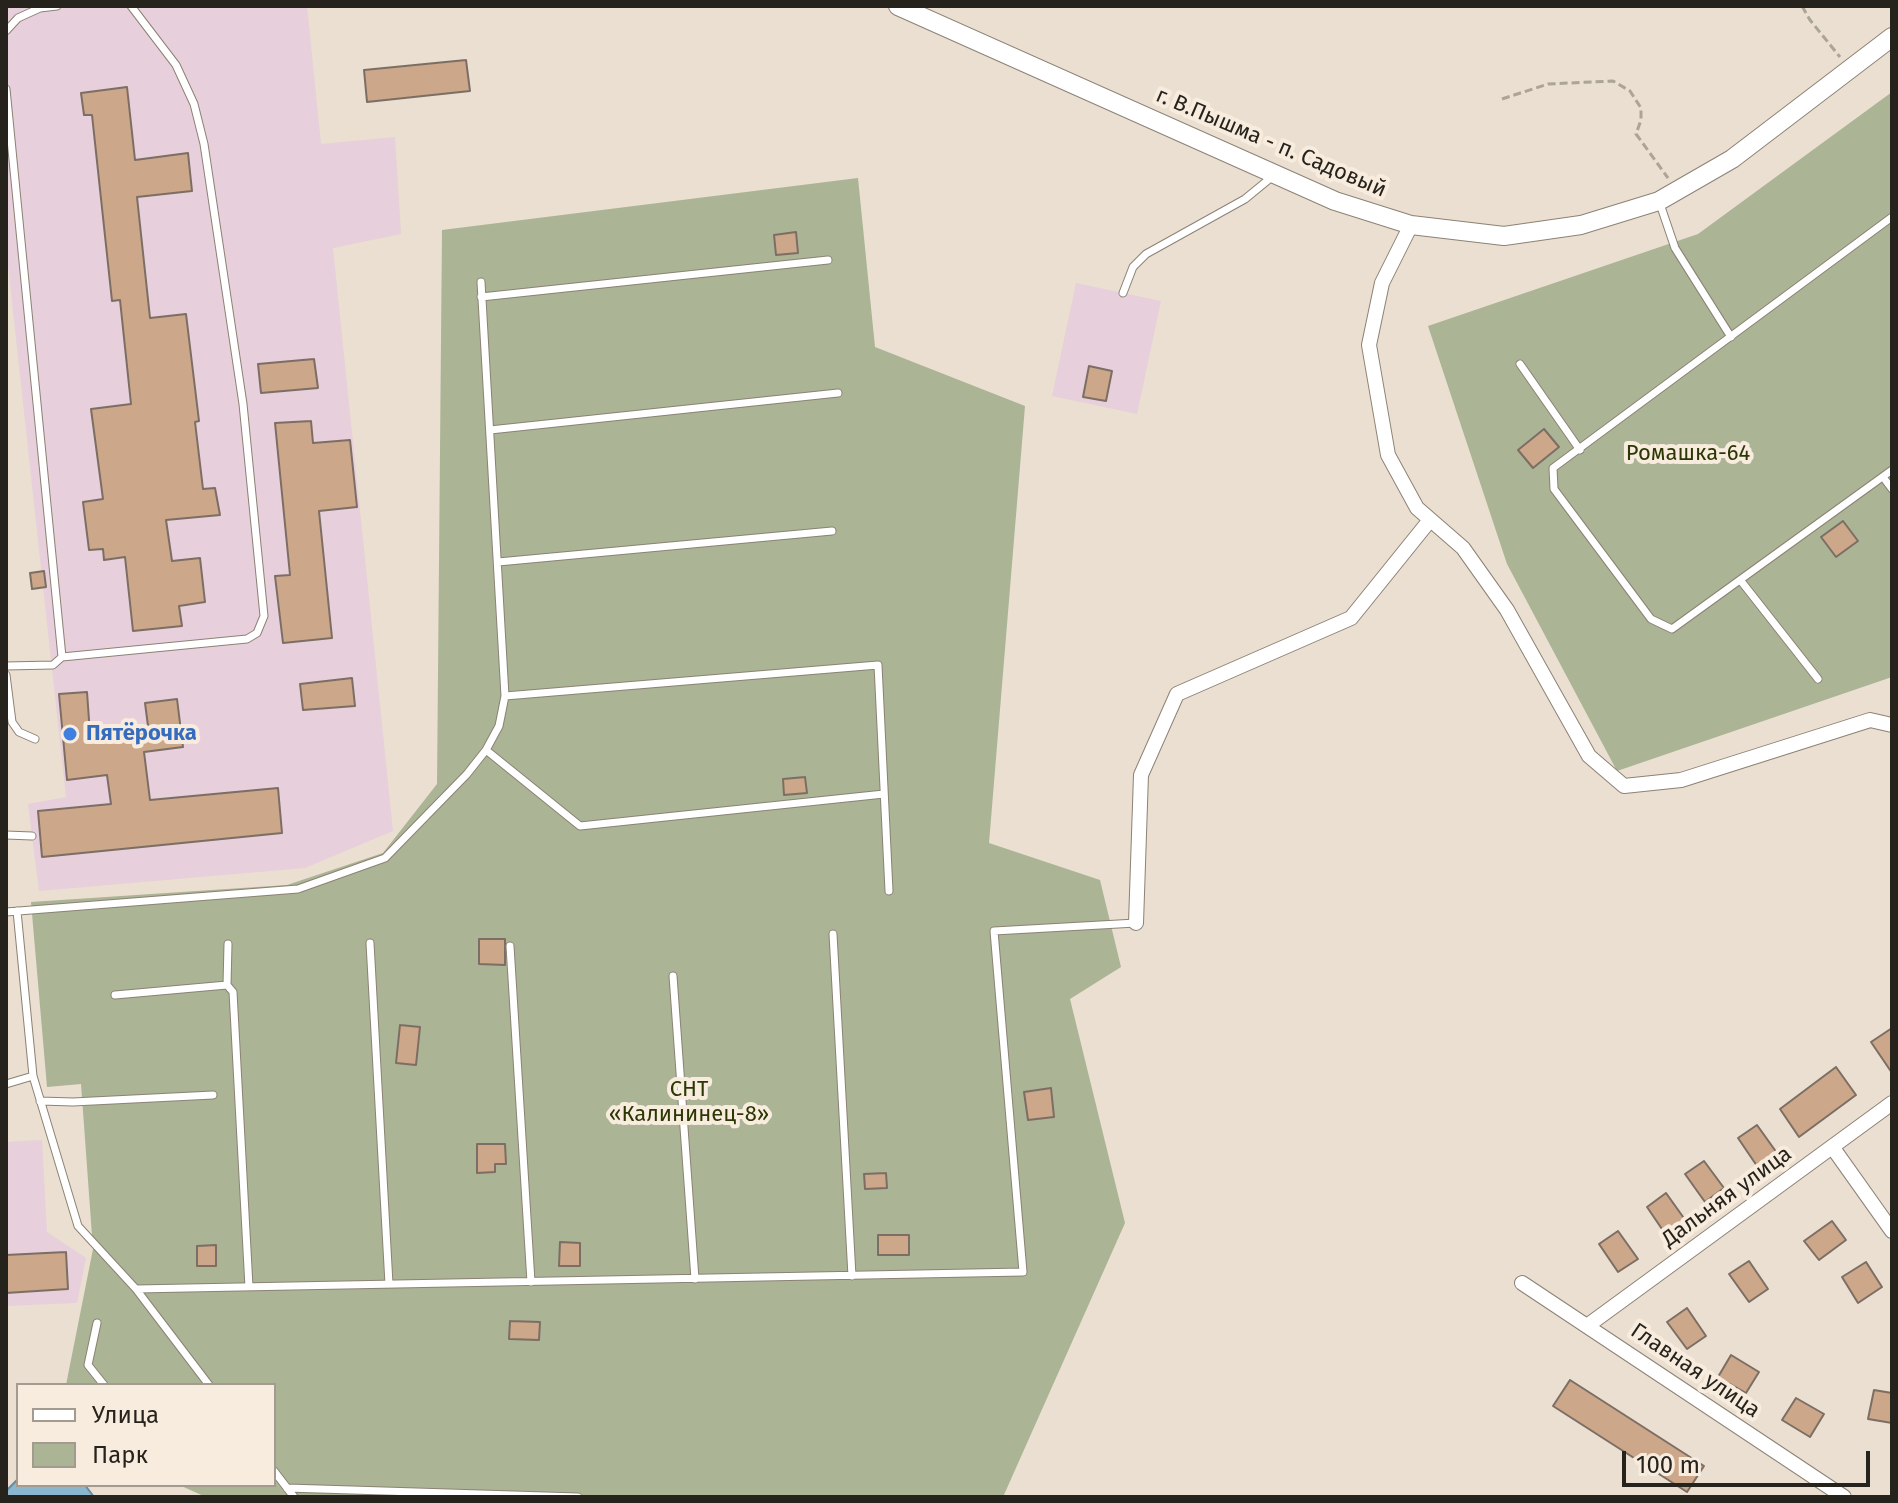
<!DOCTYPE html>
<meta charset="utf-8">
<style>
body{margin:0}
#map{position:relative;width:1898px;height:1503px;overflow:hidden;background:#eadfd0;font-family:"Fira Sans",sans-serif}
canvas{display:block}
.frame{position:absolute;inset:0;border:8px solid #26221c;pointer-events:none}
.legend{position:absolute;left:16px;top:1383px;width:260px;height:104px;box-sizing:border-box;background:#f7ecdd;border:2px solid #a39b90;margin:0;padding:10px 14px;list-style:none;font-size:24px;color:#26221c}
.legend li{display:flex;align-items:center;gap:16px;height:40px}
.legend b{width:40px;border:2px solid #a39b90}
.scale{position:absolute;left:1622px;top:1451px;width:248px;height:36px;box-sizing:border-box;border:4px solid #26221c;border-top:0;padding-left:10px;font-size:24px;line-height:28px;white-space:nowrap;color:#26221c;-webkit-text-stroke:6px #f7ecdd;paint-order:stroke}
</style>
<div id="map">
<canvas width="1898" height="1503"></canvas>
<div class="frame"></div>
<ul class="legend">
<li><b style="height:10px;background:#fff"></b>Улица</li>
<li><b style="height:22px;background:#abb495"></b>Парк</li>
</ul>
<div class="scale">100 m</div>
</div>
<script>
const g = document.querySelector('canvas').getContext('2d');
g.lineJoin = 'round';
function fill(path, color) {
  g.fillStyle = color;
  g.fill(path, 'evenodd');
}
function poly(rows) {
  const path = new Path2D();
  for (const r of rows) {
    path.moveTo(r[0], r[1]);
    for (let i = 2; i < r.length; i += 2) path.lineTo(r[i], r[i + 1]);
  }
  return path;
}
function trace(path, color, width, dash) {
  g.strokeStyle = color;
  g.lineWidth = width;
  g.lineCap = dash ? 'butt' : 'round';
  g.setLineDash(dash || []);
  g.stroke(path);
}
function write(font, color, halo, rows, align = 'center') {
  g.font = font + ' "Fira Sans",sans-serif';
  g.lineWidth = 8;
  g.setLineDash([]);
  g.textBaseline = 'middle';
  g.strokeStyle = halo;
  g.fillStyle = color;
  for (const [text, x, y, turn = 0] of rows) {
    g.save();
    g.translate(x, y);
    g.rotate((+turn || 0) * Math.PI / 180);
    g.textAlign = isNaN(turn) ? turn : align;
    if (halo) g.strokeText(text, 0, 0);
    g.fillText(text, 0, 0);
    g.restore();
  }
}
const industrial = poly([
 [6,6,307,6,321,144,395,137,401,234,333,248,393,831,305,868,39,891,28,804,66,797,6,247],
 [1076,283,1161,301,1137,414,1052,396],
 [42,1140,47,1232,86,1258,77,1303,6,1306,6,1142]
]);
const green = poly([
 [1892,92,1892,677,1617,771,1507,564,1428,326,1698,234],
 [858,178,875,347,1025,406,989,843,1100,880,1121,967,1070,999,1125,1223,1003,1497,206,1497,179,1485,274,1485,274,1385,66,1385,93,1249,81,1084,47,1087,31,902,287,885,383,853,437,784,442,230]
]);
const water = poly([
 [18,1479,18,1485,85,1485,94,1497,6,1497,6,1491,18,1479]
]);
const building = poly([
 [466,60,470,91,367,102,364,70,466,60],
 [127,87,135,160,188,153,192,191,137,197,150,318,186,314,199,421,195,422,203,489,215,488,220,515,166,520,172,561,200,558,205,602,179,606,182,626,133,631,125,557,104,560,103,549,89,550,83,502,103,499,91,409,131,404,120,300,112,301,92,115,84,115,81,93,127,87],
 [796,232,798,253,776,255,774,235,796,232],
 [314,359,318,388,261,393,258,364,314,359],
 [1089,366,1112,371,1106,401,1083,397,1089,366],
 [311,421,313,443,350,440,357,507,319,511,332,638,283,643,275,576,290,575,275,423,311,421],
 [1544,429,1559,447,1533,468,1518,450,1544,429],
 [1843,521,1858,541,1836,557,1821,537,1843,521],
 [44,571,46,587,32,589,30,573,44,571],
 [352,678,355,706,303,710,300,684,352,678],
 [87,692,90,734,148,726,145,703,177,699,183,747,144,752,150,800,278,788,282,833,42,857,38,811,111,804,107,775,67,780,59,694,87,692],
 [805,777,807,793,784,795,783,779,805,777],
 [479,939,505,939,505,965,479,964,479,939],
 [400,1025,420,1027,416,1065,396,1063,400,1025],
 [1892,1028,1892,1073,1871,1042,1892,1028],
 [1836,1067,1856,1095,1799,1137,1780,1109,1836,1067],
 [1051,1088,1054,1117,1028,1120,1024,1092,1051,1088],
 [1757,1125,1777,1153,1757,1166,1738,1138,1757,1125],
 [477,1144,505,1144,506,1164,495,1164,495,1172,477,1173,477,1144],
 [1704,1161,1724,1188,1705,1202,1685,1174,1704,1161],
 [886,1173,887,1188,865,1189,864,1174,886,1173],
 [1666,1193,1686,1221,1666,1235,1647,1207,1666,1193],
 [1832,1221,1846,1240,1819,1260,1804,1241,1832,1221],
 [1618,1231,1638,1259,1618,1272,1599,1244,1618,1231],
 [878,1235,909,1235,909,1255,878,1255,878,1235],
 [560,1242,580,1243,580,1266,559,1266,560,1242],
 [216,1245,216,1266,197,1266,197,1246,216,1245],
 [66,1252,68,1289,6,1293,6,1255,66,1252],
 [1749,1261,1768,1289,1749,1302,1729,1274,1749,1261],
 [1866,1262,1882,1287,1858,1303,1842,1277,1866,1262],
 [1687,1308,1706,1336,1687,1349,1667,1322,1687,1308],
 [510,1321,540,1322,539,1340,509,1339,510,1321],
 [1731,1355,1759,1372,1746,1393,1718,1377,1731,1355],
 [1570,1380,1704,1466,1687,1492,1553,1406,1570,1380],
 [1874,1390,1892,1393,1892,1423,1868,1419,1874,1390],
 [1796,1398,1824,1414,1810,1437,1782,1420,1796,1398]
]);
const path = poly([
 [1802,6,1810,20,1840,57],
 [1502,99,1548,84,1613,81,1630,91,1641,108,1641,120,1636,134,1668,178]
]);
const lane = poly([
 [6,31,18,18,40,8,57,6],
 [6,89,62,657],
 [1659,201,1675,248,1731,337],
 [1892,217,1553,468,1554,489,1651,619,1672,629,1892,470],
 [1123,293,1133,267,1146,254,1245,199,1273,176],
 [481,297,828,260],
 [1520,364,1580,450],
 [490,430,838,393],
 [1883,477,1892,489],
 [498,562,832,531],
 [1741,581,1818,679],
 [6,666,53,665,62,657,247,639,257,633,264,616,243,404,204,144,194,104,176,65,131,6],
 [6,675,12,722,19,732,35,739],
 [505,696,878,665,889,891],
 [486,750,580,826,884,794],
 [6,835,32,836],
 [17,911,33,1076,78,1226,136,1289,1023,1272,994,931,1136,923],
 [6,912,298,889,385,858,467,774,486,750,499,726,505,696,481,282],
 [833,934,852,1276],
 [370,943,389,1284],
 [228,944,227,985,233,992,249,1287],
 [510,946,531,1282],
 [673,976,695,1279],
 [115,995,227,985],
 [6,1084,33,1076],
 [40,1101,73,1102,213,1095],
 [136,1289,209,1385],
 [97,1323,88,1365,104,1385],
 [274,1471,294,1497],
 [287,1488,578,1497]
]);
const street = poly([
 [1411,225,1382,283,1369,345,1388,455,1417,508,1463,548,1507,610,1589,756,1624,786,1681,780,1870,720,1892,725],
 [1136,923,1141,775,1177,694,1351,618,1430,520],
 [1833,1148,1892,1231],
 [1522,1283,1844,1497],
 [1587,1326,1892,1103]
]);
const secondary = poly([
 [898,6,1335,201,1411,225,1504,236,1581,225,1659,201,1732,159,1892,37]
]);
const markers = [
 [70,734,8,"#3f7fe0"]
];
const streetNames = [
 ["г. В.Пышма - п. Садовый",1271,143,23],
 ["Дальняя улица",1727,1197,-36],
 ["Главная улица",1695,1371,34]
];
const parkNames = [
 ["Ромашка-64",1688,454],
 ["СНТ",689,1090],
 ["«Калининец-8»",689,1115]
];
const shopNames = [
 ["Пятёрочка",86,734]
];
fill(industrial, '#e7cfdb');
fill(green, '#abb495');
fill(water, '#8ab6d0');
trace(water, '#6c8a9a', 2);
fill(building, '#cca789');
trace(building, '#7c6e64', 2);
trace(lane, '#8c8275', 9);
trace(street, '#8c8275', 16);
trace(secondary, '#8c8275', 20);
trace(path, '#aca497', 3, [8, 4]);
trace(lane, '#fff', 7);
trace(street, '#fff', 14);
trace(secondary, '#fff', 18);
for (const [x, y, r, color] of markers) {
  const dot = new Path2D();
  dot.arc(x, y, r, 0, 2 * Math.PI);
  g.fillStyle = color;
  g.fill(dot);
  trace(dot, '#f7ecdd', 3);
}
write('22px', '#26221c', '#f7ecdd', streetNames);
write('22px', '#2c3704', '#f7ecdd', parkNames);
write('bold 22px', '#366cbe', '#f7ecdd', shopNames, 'left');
</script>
